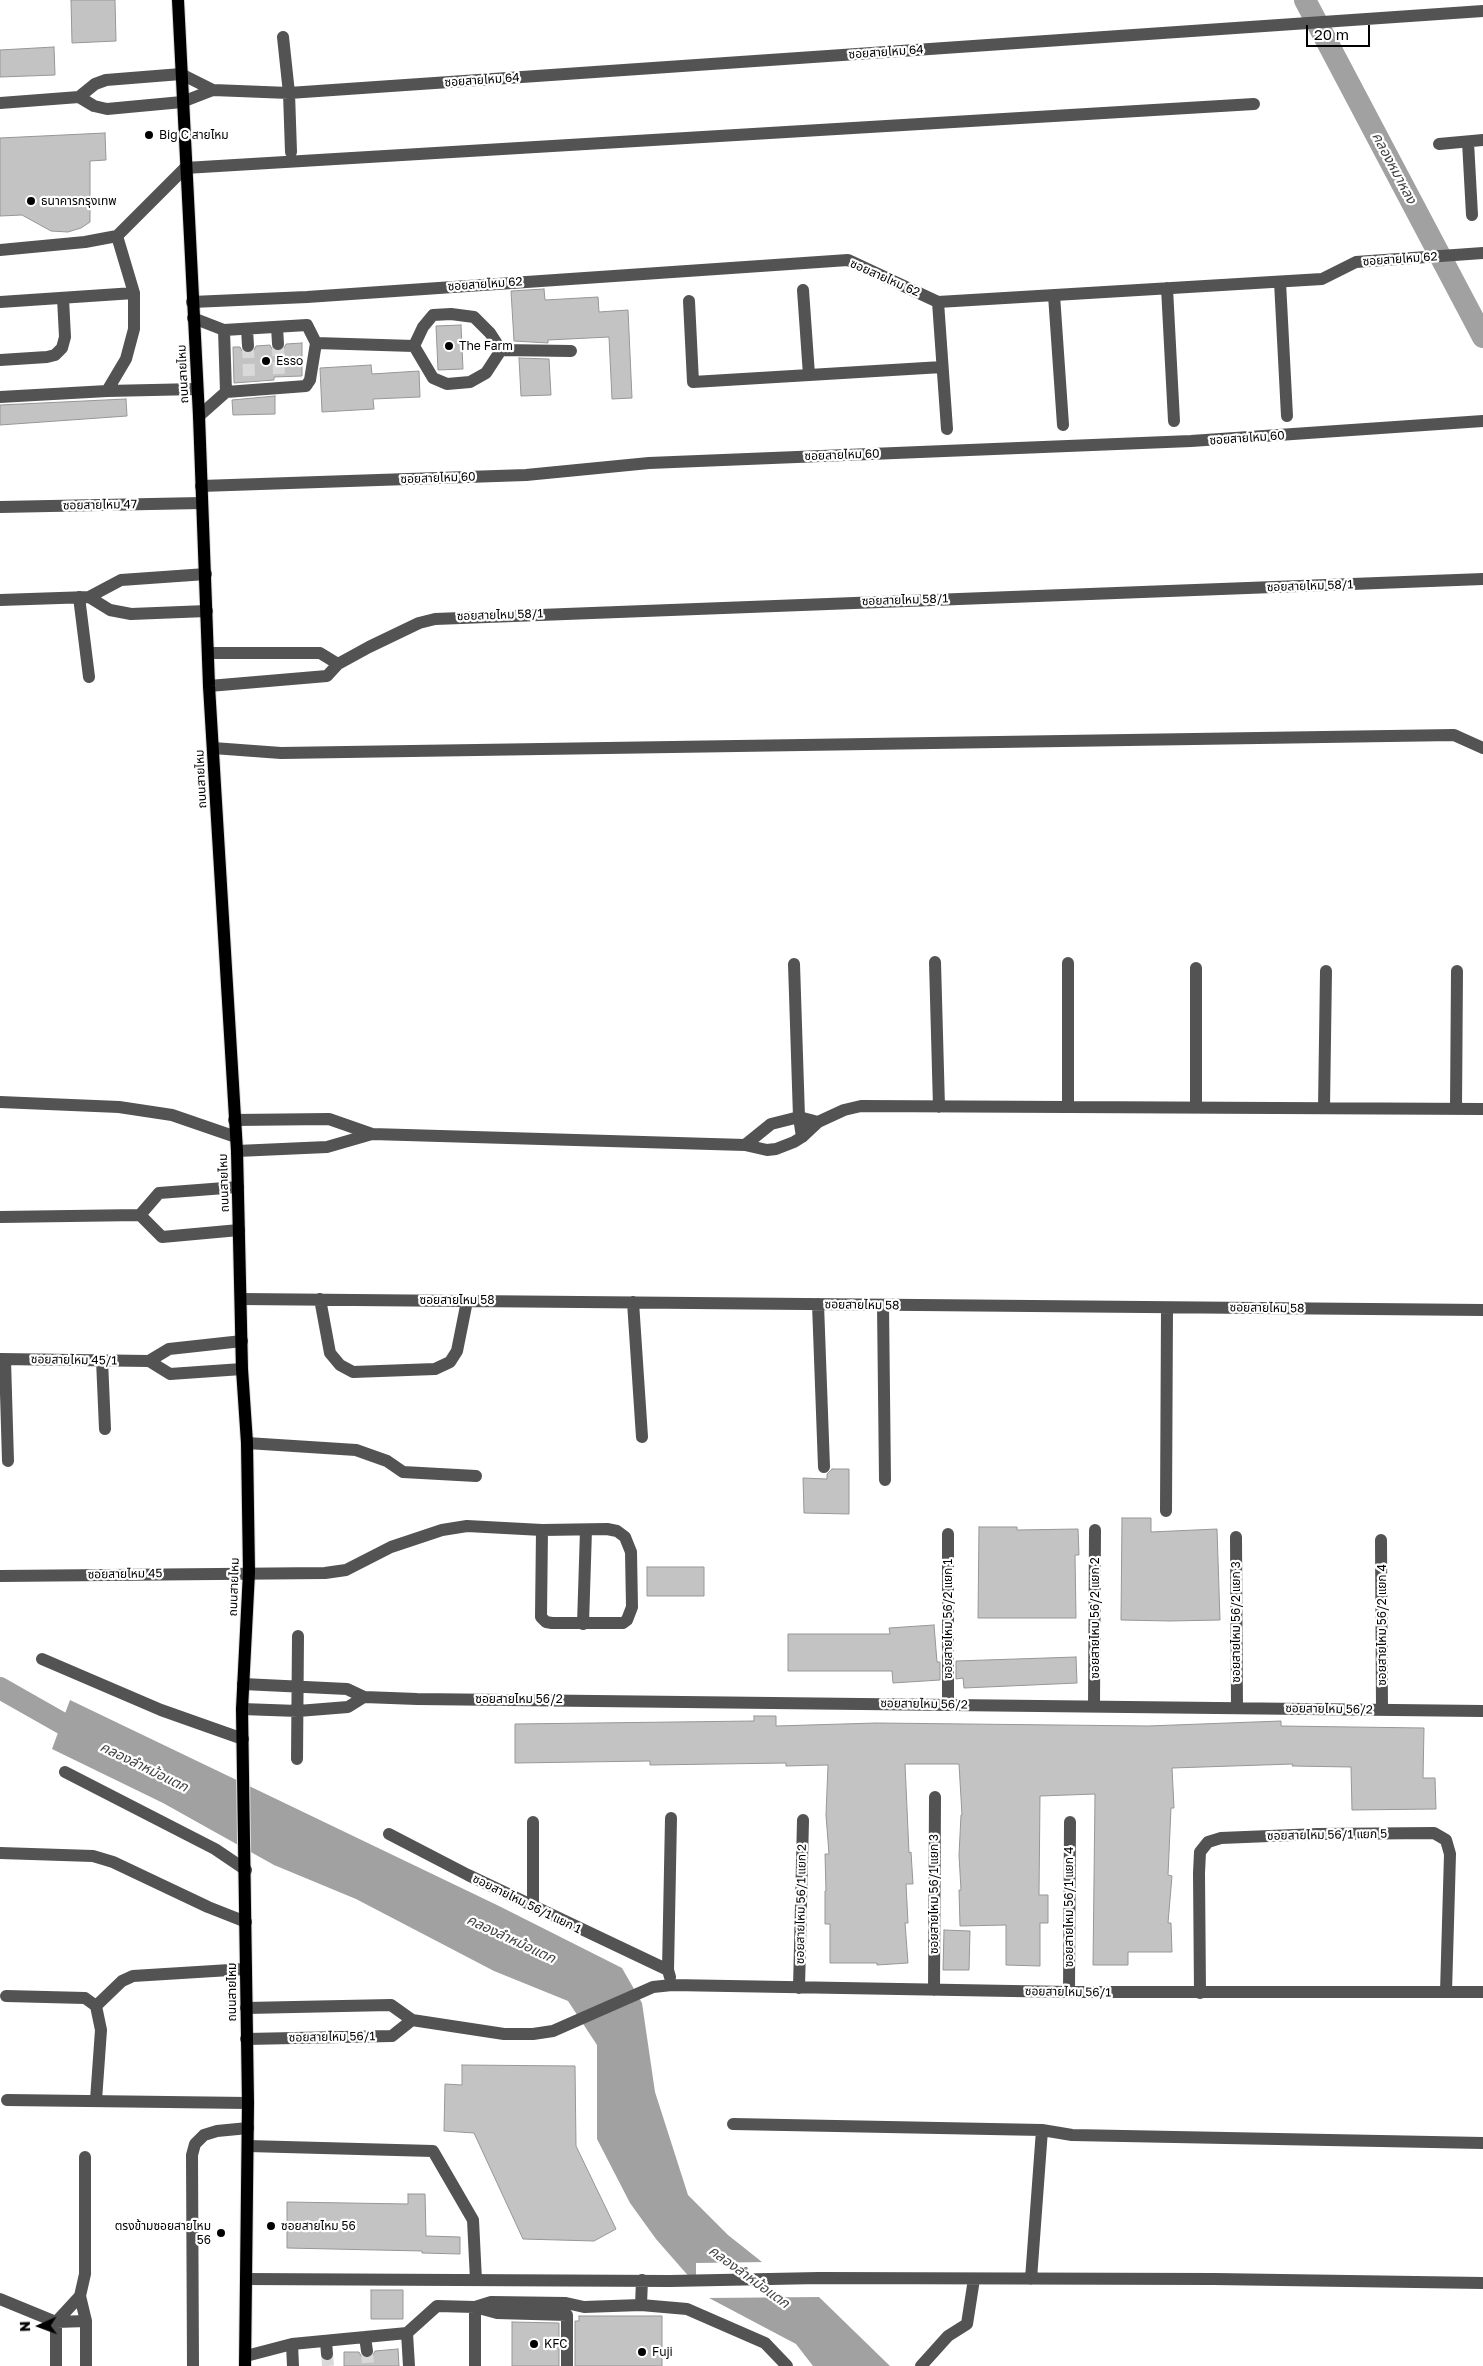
<!DOCTYPE html>
<meta charset="utf-8">
<style>
body{margin:0}
#map{position:relative;width:1483px;height:2366px;overflow:hidden;background:#fff;font-family:"Golos Text",sans-serif}
canvas{display:block}
.north{position:absolute;left:15px;top:2301px;width:50px;height:50px;-webkit-text-stroke:4px #fff;paint-order:stroke;rotate:268deg;font-size:14px;font-weight:700;line-height:20px;text-align:center;color:#000}
.north::after{content:'';display:block;margin:auto;width:18px;height:22px;background:#000;clip-path:polygon(50% 0,100% 100%,50% 72%,0 100%)}
.scale{position:absolute;left:1306px;top:25px;width:64px;height:22px;box-sizing:border-box;border:2px solid #000;border-top:0;padding-left:6px;font-size:15px;line-height:18px;white-space:nowrap;color:#000;-webkit-text-stroke:4px #fff;paint-order:stroke}
</style>
<div id="map">
<canvas width="1483" height="2366"></canvas>
<div class="north">N</div>
<div class="scale">20 m</div>
</div>
<script>
const g = document.querySelector('canvas').getContext('2d');
g.lineJoin = 'round';
function fill(path, color) {
  g.fillStyle = color;
  g.fill(path, 'evenodd');
}
function poly(rows) {
  const path = new Path2D();
  for (const r of rows) {
    path.moveTo(r[0], r[1]);
    for (let i = 2; i < r.length; i += 2) path.lineTo(r[i], r[i + 1]);
  }
  return path;
}
function trace(path, color, width, dash) {
  g.strokeStyle = color;
  g.lineWidth = width;
  g.lineCap = dash ? 'butt' : 'round';
  g.setLineDash(dash || []);
  g.stroke(path);
}
function write(font, color, halo, rows, align = 'center') {
  g.font = font + ' "Golos Text","Noto Sans Thai",sans-serif';
  g.lineWidth = 4.5;
  g.setLineDash([]);
  g.textBaseline = 'middle';
  g.strokeStyle = halo;
  g.fillStyle = color;
  for (const [text, x, y, turn = 0] of rows) {
    g.save();
    g.translate(x, y);
    g.rotate((+turn || 0) * Math.PI / 180);
    g.textAlign = isNaN(turn) ? turn : align;
    if (halo) g.strokeText(text, 0, 0);
    g.fillText(text, 0, 0);
    g.restore();
  }
}
const water = poly([
 [70,1700,499,1906,622,1968,642,2003,655,2092,688,2195,728,2235,762,2262,819,2297,890,2366,813,2366,796,2344,709,2298,684,2271,656,2239,630,2203,597,2139,597,2045,568,2001,494,1971,356,1899,274,1865,163,1803,52,1749]
]);
const pier = poly([
 [767,2262,819,2294,819,2297,706,2298,696,2288,696,2263]
]);
const canal = poly([
 [1305,0,1483,337],
 [0,1688,88,1738]
]);
const building = poly([
 [71,0,115,0,116,41,72,43,71,0],
 [54,47,55,75,0,77,0,50,54,47],
 [105,133,106,160,90,161,90,222,81,228,68,232,51,231,22,215,0,216,0,138,105,133],
 [544,289,545,300,598,297,599,312,628,310,632,398,612,399,609,337,548,340,548,343,514,341,511,291,544,289],
 [461,325,463,369,438,370,436,326,461,325],
 [302,343,302,376,274,377,274,380,234,383,233,347,240,347,242,351,248,354,253,352,256,346,270,345,272,349,278,352,283,350,286,344,302,343],
 [519,358,549,359,551,395,521,396,519,358],
 [371,365,372,374,419,371,420,397,373,399,374,409,322,412,320,368,371,365],
 [275,396,275,414,233,415,232,400,275,396],
 [126,399,127,416,0,425,0,405,126,399],
 [832,1469,849,1469,849,1514,804,1513,803,1478,827,1479,827,1474,832,1469],
 [1122,1518,1151,1518,1151,1532,1217,1529,1220,1620,1170,1621,1121,1620,1122,1518],
 [979,1527,1017,1527,1017,1530,1078,1529,1079,1555,1075,1555,1076,1618,978,1618,979,1527],
 [647,1567,704,1567,704,1596,647,1596,647,1567],
 [934,1625,937,1662,940,1662,940,1680,893,1683,892,1671,788,1671,788,1634,890,1634,889,1628,934,1625],
 [1076,1657,1077,1683,964,1688,963,1678,956,1679,956,1661,1076,1657],
 [754,1716,776,1716,776,1726,876,1723,1148,1726,1281,1721,1281,1726,1424,1728,1423,1778,1435,1778,1436,1809,1352,1810,1351,1767,1292,1766,1293,1764,1172,1768,1174,1808,1171,1808,1168,1875,1172,1876,1168,1923,1171,1923,1172,1952,1128,1952,1128,1965,1093,1965,1095,1794,1040,1796,1039,1895,1048,1895,1048,1923,1040,1923,1040,1966,1006,1965,1006,1925,960,1926,959,1890,961,1890,959,1855,961,1815,962,1815,959,1764,905,1764,909,1853,911,1852,913,1884,906,1884,908,1923,905,1923,908,1963,877,1965,877,1963,830,1963,830,1924,825,1924,825,1891,826,1891,825,1854,829,1854,826,1815,828,1765,786,1766,786,1763,650,1765,650,1761,515,1763,515,1724,754,1721,754,1716],
 [944,1930,970,1931,969,1970,943,1970,944,1930],
 [462,2065,575,2066,576,2146,616,2229,594,2241,523,2239,474,2133,444,2131,445,2084,462,2085,462,2065],
 [408,2194,425,2194,426,2236,460,2237,460,2254,422,2253,422,2251,287,2248,287,2202,408,2204,408,2194],
 [371,2290,403,2290,403,2319,371,2319,371,2290],
 [579,2316,662,2316,662,2366,575,2366,575,2321,579,2321,579,2316],
 [512,2322,559,2323,559,2366,512,2366,512,2322],
 [398,2349,399,2366,344,2366,344,2352,359,2352,361,2356,368,2359,372,2357,375,2351,398,2349]
]);
const minorTunnel = poly([
 [278,344,279,377],
 [248,346,249,378],
 [367,2351,368,2366],
 [327,2354,328,2366]
]);
const minor = poly([
 [283,37,289,93,291,152],
 [79,97,95,84,106,80,181,74,213,90],
 [0,103,79,97,94,106,107,109,182,102,213,90,289,93,1483,11],
 [1468,142,1472,215],
 [1439,144,1483,140],
 [0,250,85,242,117,236,185,168,1254,104],
 [1280,282,1287,416],
 [1167,288,1174,421],
 [803,290,809,375],
 [1054,295,1063,425],
 [689,301,693,382,942,367],
 [0,302,134,293],
 [192,302,307,297,848,260,938,302,1322,279,1356,262,1483,253],
 [938,302,947,429],
 [451,314,474,317,490,333,501,350,486,373,470,382,447,384,433,378,414,346,423,327,433,315,451,314],
 [193,318,224,330,307,325,316,343,310,380,306,386,226,392,199,416],
 [277,327,278,344],
 [247,329,248,346],
 [224,330,226,392],
 [316,343,414,346],
 [501,350,571,351],
 [0,360,47,357,55,355,62,348,65,337,63,298],
 [107,391,126,359,134,329,134,293,117,236],
 [0,397,107,391,197,389],
 [201,486,526,475,649,463,1191,441,1483,421],
 [0,507,201,503],
 [79,597,89,677],
 [89,597,121,580,206,574],
 [0,600,89,597,110,610,131,614,207,611],
 [208,653,320,653,338,664],
 [209,686,327,676,338,664,369,647,419,623,435,619,1483,579],
 [213,748,281,753,1454,735,1483,748],
 [935,962,939,1107],
 [1068,963,1068,1106],
 [794,964,799,1117,802,1137],
 [1196,968,1196,1107],
 [0,1102,119,1107,172,1115,236,1137],
 [1324,1108,1326,971],
 [1456,1109,1457,971],
 [234,1120,329,1119,372,1134,745,1145,767,1150,776,1149,794,1142,802,1137,818,1122,844,1110,861,1106,1483,1109],
 [745,1145,771,1124,799,1117,818,1122],
 [237,1151,327,1147,372,1134],
 [140,1215,159,1193,238,1187],
 [0,1217,140,1215,162,1237,239,1230],
 [241,1299,1483,1310],
 [320,1299,330,1353,340,1365,353,1372,435,1369,450,1362,457,1351,467,1301],
 [633,1302,642,1437],
 [818,1304,824,1467],
 [883,1305,885,1480],
 [0,1359,149,1361,170,1374,242,1369],
 [5,1360,8,1461],
 [102,1360,105,1429],
 [149,1361,169,1349,242,1341],
 [247,1443,356,1450,387,1461,403,1472,476,1476],
 [1166,1511,1167,1308],
 [1236,1537,1237,1708],
 [1381,1540,1382,1710],
 [0,1576,325,1573,346,1570,391,1547,442,1530,467,1526,542,1530,607,1529,617,1531,625,1537,631,1552,632,1607,627,1620,623,1623,552,1623,546,1622,541,1617,542,1530],
 [583,1624,586,1530],
 [42,1659,161,1710,243,1739],
 [243,1684,347,1689,364,1697,417,1699,1483,1711],
 [948,1704,948,1534],
 [1094,1706,1095,1530],
 [242,1709,298,1711,348,1707,364,1697],
 [297,1759,298,1636],
 [65,1772,215,1849,246,1870],
 [533,1822,533,1906],
 [389,1834,468,1875,668,1970],
 [0,1853,93,1856,113,1862,208,1907,246,1922],
 [670,1977,668,1970,671,1818],
 [799,1988,803,1820],
 [934,1990,935,1797],
 [1069,1992,1070,1822],
 [1200,1993,1199,1873,1200,1852,1208,1842,1221,1838,1318,1834,1434,1833,1446,1840,1450,1854,1446,1992],
 [6,1996,85,1998,96,2006,101,2030,96,2100],
 [96,2006,122,1981,133,1976,246,1969],
 [246,2008,391,2005,412,2020,504,2034,533,2034,553,2031,653,1987,672,1985,1069,1992,1483,1992],
 [246,2039,392,2036,412,2020],
 [7,2100,248,2103],
 [733,2124,1042,2130],
 [248,2146,433,2151,473,2220,476,2280],
 [246,2279,670,2281,819,2278,1214,2279,1483,2283],
 [1031,2279,1042,2130,1072,2135,1483,2143],
 [80,2296,86,2321,86,2366],
 [0,2299,56,2322,86,2321],
 [641,2305,687,2309,765,2343,787,2366],
 [475,2307,491,2302,566,2303,584,2307,641,2305,642,2280],
 [407,2333,409,2366],
 [365,2337,367,2351],
 [326,2341,327,2354],
 [292,2344,293,2366],
 [246,2356,292,2344,407,2333,437,2306,475,2307,497,2313,567,2315,567,2366],
 [56,2366,56,2322,80,2296,85,2274,85,2157],
 [193,2366,192,2155,195,2144,204,2135,217,2131,248,2128],
 [475,2366,475,2307],
 [921,2366,948,2336,967,2324,974,2279]
]);
const major = poly([
 [178,0,199,416,209,686,237,1151,242,1369,247,1443,249,1572,242,1709,248,2103,245,2366]
]);
const markers = [
 [149,135,5,"#000"],
 [31,201,5,"#000"],
 [449,346,5,"#000"],
 [266,361,5,"#000"],
 [271,2226,5,"#000"],
 [221,2233,5,"#000"],
 [534,2344,5,"#000"],
 [642,2352,5,"#000"]
];
const streetNames = [
 ["ซอยสายไหม 64",886,52,-4],
 ["ซอยสายไหม 64",482,80,-4],
 ["ซอยสายไหม 62",1400,259,-4],
 ["ซอยสายไหม 62",885,278,24],
 ["ซอยสายไหม 62",485,284,-4],
 ["ถนนสายไหม",183,374,-93],
 ["ซอยสายไหม 60",1247,438,-4],
 ["ซอยสายไหม 60",842,455,-2],
 ["ซอยสายไหม 60",438,478,-2],
 ["ซอยสายไหม 47",100,505,-1],
 ["ซอยสายไหม 58/1",1310,586,-2],
 ["ซอยสายไหม 58/1",905,600,-2],
 ["ซอยสายไหม 58/1",500,615,-2],
 ["ถนนสายไหม",201,779,-93],
 ["ถนนสายไหม",224,1183,-92],
 ["ซอยสายไหม 58",457,1300],
 ["ซอยสายไหม 58",862,1305,1],
 ["ซอยสายไหม 58",1267,1308,1],
 ["ซอยสายไหม 45/1",74,1360,1],
 ["ซอยสายไหม 45",125,1574,-1],
 ["ถนนสายไหม",234,1587,-88],
 ["ซอยสายไหม 56/2 แยก 2",1095,1618,-90],
 ["ซอยสายไหม 56/2 แยก 1",948,1619,-90],
 ["ซอยสายไหม 56/2 แยก 3",1236,1622,-90],
 ["ซอยสายไหม 56/2 แยก 4",1382,1625,-90],
 ["ซอยสายไหม 56/2",519,1699],
 ["ซอยสายไหม 56/2",924,1704,1],
 ["ซอยสายไหม 56/2",1329,1709,1],
 ["ซอยสายไหม 56/1 แยก 5",1327,1835,-1],
 ["ซอยสายไหม 56/1 แยก 3",934,1894,-90],
 ["ซอยสายไหม 56/1 แยก 1",527,1904,26],
 ["ซอยสายไหม 56/1 แยก 2",801,1904,-89],
 ["ซอยสายไหม 56/1 แยก 4",1069,1907,-90],
 ["ถนนสายไหม",232,1992,-90],
 ["ซอยสายไหม 56/1",1068,1992,1],
 ["ซอยสายไหม 56/1",332,2037,-1]
];
const poiNames = [
 ["Big C สายไหม",159,135],
 ["ธนาคารกรุงเทพ",41,201],
 ["The Farm",459,346],
 ["Esso",276,361],
 ["ตรงข้ามซอยสายไหม",211,2226,"right"],
 ["56",211,2240,"right"],
 ["ซอยสายไหม 56",281,2226],
 ["KFC",544,2344],
 ["Fuji",652,2352]
];
const waterNames = [
 ["คลองหมาหลง",1394,168,62],
 ["คลองลำหม้อแตก",144,1767,26],
 ["คลองลำหม้อแตก",511,1939,25],
 ["คลองลำหม้อแตก",749,2277,36]
];
fill(water, '#a1a1a1');
fill(pier, '#fff');
trace(canal, '#a1a1a1', 22);
fill(building, '#c3c3c3');
trace(building, '#979797', 1);
trace(minorTunnel, '#d9d9d9', 12, [12, 6]);
trace(major, '#dbdbdb', 14);
trace(minor, '#535353', 12);
trace(major, '#000', 12);
for (const [x, y, r, color] of markers) {
  const dot = new Path2D();
  dot.arc(x, y, r, 0, 2 * Math.PI);
  g.fillStyle = color;
  g.fill(dot);
  trace(dot, '#fff', 2);
}
write('12px', '#000', '#fff', streetNames);
write('12px', '#000', '#fff', poiNames, 'left');
write('italic 14px', '#424242', '#fff', waterNames);
</script>
